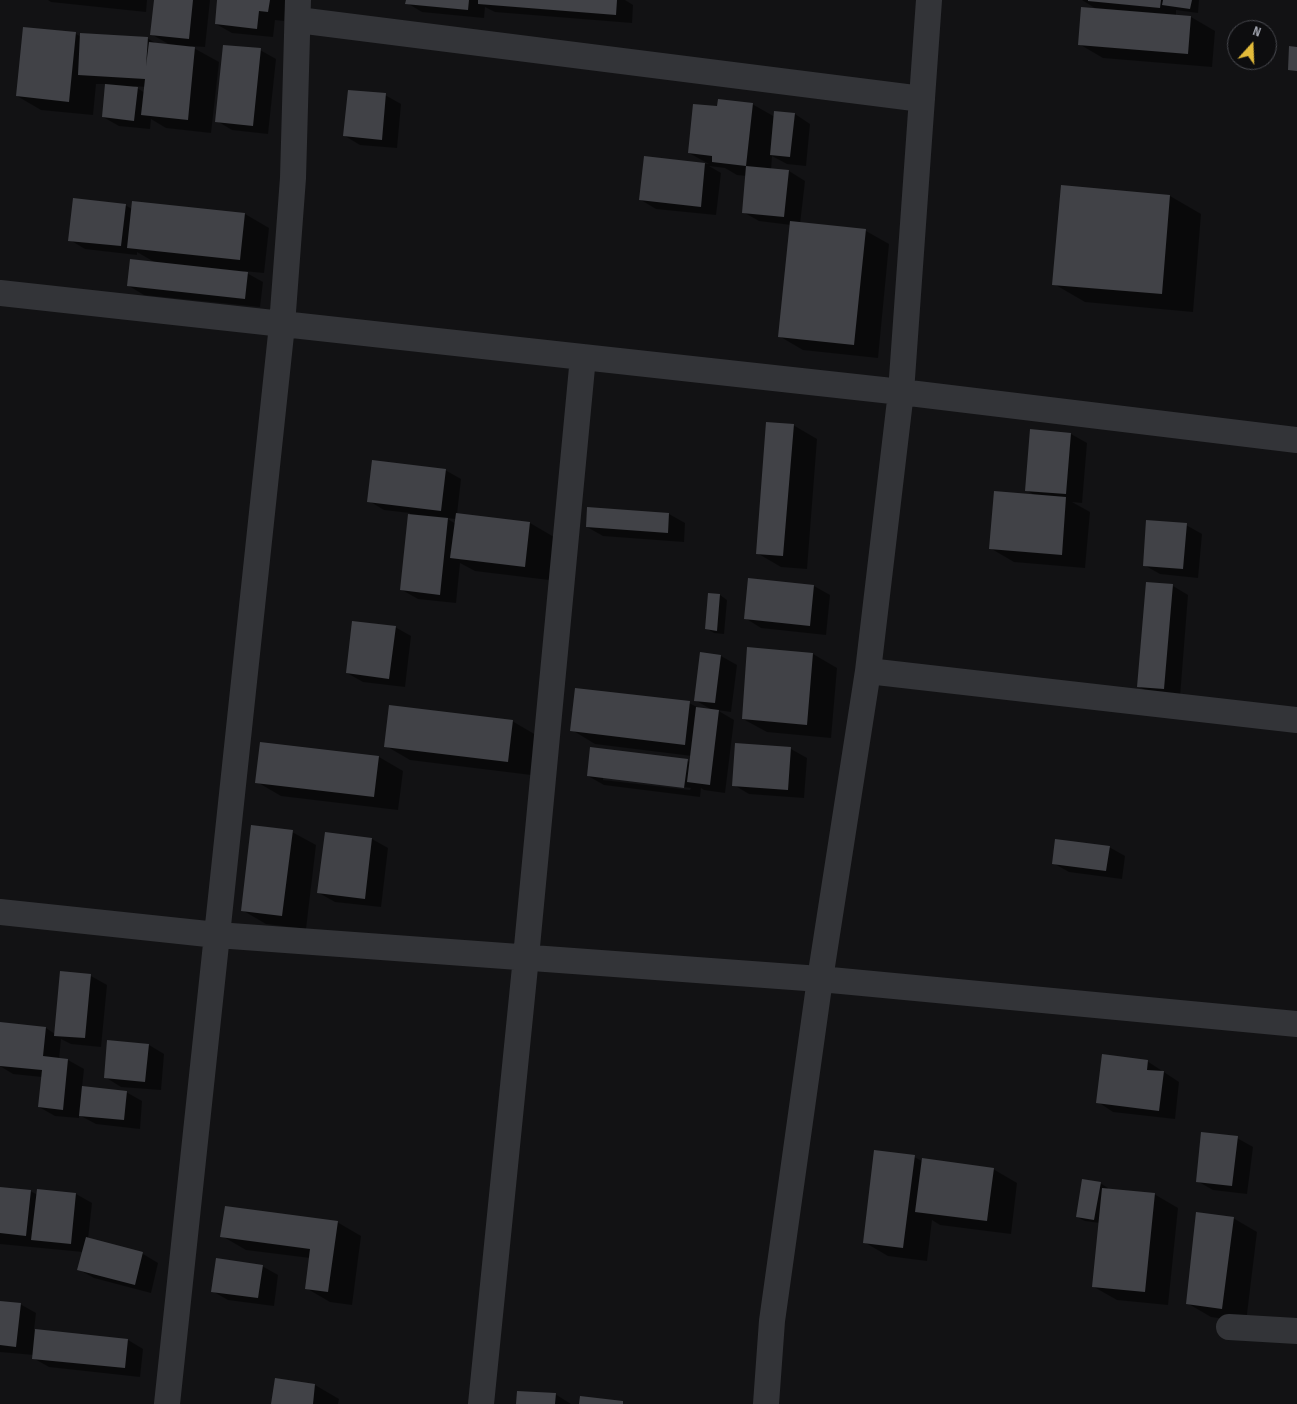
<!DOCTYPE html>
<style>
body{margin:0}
#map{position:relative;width:1297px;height:1404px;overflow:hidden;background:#121214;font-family:"Sofia Sans Condensed",sans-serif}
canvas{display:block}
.north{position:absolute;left:1227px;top:20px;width:50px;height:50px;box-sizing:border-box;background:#0d0d0f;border:1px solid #4a4b51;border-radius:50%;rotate:20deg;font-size:14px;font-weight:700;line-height:20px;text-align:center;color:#a5a8b3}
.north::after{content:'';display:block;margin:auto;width:18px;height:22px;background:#e3bb3a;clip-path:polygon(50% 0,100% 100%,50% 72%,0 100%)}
</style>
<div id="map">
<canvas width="1297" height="1404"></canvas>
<div class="north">N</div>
</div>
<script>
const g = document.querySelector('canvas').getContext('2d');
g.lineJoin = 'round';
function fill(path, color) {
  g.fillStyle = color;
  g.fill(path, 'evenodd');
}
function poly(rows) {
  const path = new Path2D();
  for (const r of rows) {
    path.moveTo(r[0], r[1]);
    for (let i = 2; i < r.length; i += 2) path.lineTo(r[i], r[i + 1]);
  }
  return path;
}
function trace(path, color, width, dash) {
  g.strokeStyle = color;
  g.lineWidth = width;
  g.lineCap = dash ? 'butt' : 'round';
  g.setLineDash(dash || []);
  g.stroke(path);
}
const shadow = poly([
 [48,0,147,0,146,12,51,2],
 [155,0,210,0,205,47,190,46,219,62,211,133,166,128,151,119,150,129,119,126,103,117,107,84,96,84,93,115,41,110,17,96,24,28,76,34,81,37,147,38,157,44,172,46,151,34],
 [134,86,146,87,145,93],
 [219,0,286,0,284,21,275,20,273,37,232,33,216,24],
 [407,0,625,0,633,5,632,23,495,12,485,7,484,18,422,12,407,3],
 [1082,0,1199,0,1198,13,1176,10,1176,16,1191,17,1215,31,1212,67,1103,58,1079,44,1098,10],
 [260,50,276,59,268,134,232,130,217,121],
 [385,95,401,104,397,148,360,145,345,136],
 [752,104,775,117,795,114,810,124,806,166,787,164,772,156,771,170,789,171,805,181,800,224,866,231,889,244,878,358,803,350,779,336,791,225,759,221,743,212,747,176,737,175,725,168,709,166,721,173,716,215,656,209,641,200,645,158,709,164,689,153,719,107],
 [1170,196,1201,214,1193,312,1085,302,1054,284],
 [125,205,132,209,245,214,269,228,264,273,243,271,263,282,260,307,144,295,129,286,156,263,137,252,137,255,85,249,70,240],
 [793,425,817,439,807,569,781,567,757,553],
 [1031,431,1071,434,1087,443,1082,503,1072,502,1090,512,1085,568,1014,562,990,548,1036,496,1026,490],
 [445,470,461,479,457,514,530,523,554,537,549,580,475,571,460,563,456,603,418,599,402,590,410,513,384,510,369,501],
 [446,518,456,519,456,524],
 [669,514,685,523,684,542,603,536,587,527],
 [1186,525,1202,534,1198,578,1160,574,1144,565],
 [814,586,830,595,826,635,761,628,745,618],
 [1173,586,1188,595,1180,697,1154,695,1138,686],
 [720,595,727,600,724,634,714,633,706,628],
 [395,627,411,636,405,687,363,682,347,673],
 [748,649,813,654,837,668,831,738,767,732,743,719],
 [721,656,737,665,731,712,717,710,734,720,725,793,704,790,701,788,700,797,604,785,588,776,687,761,691,762,692,756,595,744,572,730,689,703,699,708,712,710,695,700],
 [603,777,691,788,690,790,603,780],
 [512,721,536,735,531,775,410,760,386,746],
 [736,744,791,749,807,758,804,798,749,794,734,785],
 [379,757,403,771,398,810,281,796,257,782],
 [292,832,316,845,306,929,266,924,242,910],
 [326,833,372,839,388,848,381,907,335,902,319,893],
 [1109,847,1125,856,1122,879,1069,872,1053,863],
 [91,976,107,985,101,1047,71,1044,61,1039,59,1059,68,1060,84,1069,82,1087,126,1092,142,1101,140,1129,96,1124,79,1115,79,1118,55,1116,39,1107,42,1077,13,1074,0,1066,0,1036,46,1028,55,1034],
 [149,1045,164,1054,161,1090,121,1087,105,1077],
 [1147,1061,1179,1082,1175,1119,1113,1112,1098,1102],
 [1237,1138,1253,1147,1247,1194,1213,1190,1197,1181],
 [914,1157,922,1161,993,1169,1017,1183,1011,1234,940,1225,932,1220,927,1261,888,1256,864,1242],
 [1100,1183,1108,1188,1107,1190,1154,1194,1178,1208,1168,1305,1117,1300,1094,1287,1100,1223,1085,1221,1077,1217],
 [0,1188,30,1191,38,1195,38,1190,76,1194,92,1203,88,1239,143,1254,158,1263,151,1293,94,1278,78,1269,83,1252,0,1244],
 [1233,1218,1257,1232,1246,1322,1211,1317,1187,1303],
 [337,1222,361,1236,352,1305,330,1302,306,1288,310,1258,246,1250,222,1236],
 [262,1266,278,1275,274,1306,228,1300,212,1291],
 [0,1302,20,1304,36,1313,34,1330,128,1340,143,1349,140,1377,49,1367,33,1358,34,1355,0,1352],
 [276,1380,315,1385,339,1399,338,1404,273,1404],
 [555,1394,571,1404,517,1404]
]);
const building = poly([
 [154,0,193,0,189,39,150,35],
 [217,0,270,0,268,12,259,11,257,29,215,24],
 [406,0,469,0,468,10,405,4],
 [478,0,617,0,616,15,478,4],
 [1088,0,1161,0,1160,8,1088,1],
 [1163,0,1192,0,1190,9,1162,5],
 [1081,7,1191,16,1188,54,1078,45],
 [23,27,76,32,69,102,16,96],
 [80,33,148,37,146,66,149,42,195,47,188,120,141,115,145,79,78,75],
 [223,45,261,48,253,126,215,122],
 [1289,46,1297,47,1297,71,1288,70],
 [105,84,138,87,134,121,102,117],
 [348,90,386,93,382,140,343,136],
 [718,99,753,103,746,166,712,162,712,156,688,153,693,104,717,106],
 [774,111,795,113,790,157,770,155],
 [644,156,705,163,701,207,639,200],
 [746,166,789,170,784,217,742,213],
 [1061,185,1170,195,1162,294,1052,285],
 [73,198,126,204,121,246,68,241],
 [132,201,245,213,240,260,127,248],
 [790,221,866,229,854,345,778,337],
 [130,259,248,272,245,299,127,286],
 [766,422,794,424,783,556,756,554],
 [1030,429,1071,433,1066,494,1025,491],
 [372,460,446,469,441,511,367,502],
 [994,491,1066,497,1062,555,989,549],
 [587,507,669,513,668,533,586,527],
 [456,513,530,522,525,567,450,558],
 [408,514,448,518,440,595,400,590],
 [1146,520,1187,523,1183,569,1143,566],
 [748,578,814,585,810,626,744,619],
 [1146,582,1173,584,1164,689,1137,687],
 [708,593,720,594,717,631,705,629],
 [352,621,396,626,389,679,346,673],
 [747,647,813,653,807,725,742,719],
 [700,652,721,655,715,703,694,701],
 [575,688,690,701,685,745,570,731],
 [389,705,513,720,508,762,384,747],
 [696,707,719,710,710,785,687,782],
 [260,742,379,756,374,797,255,783],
 [735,743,791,747,788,790,732,786],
 [590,747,688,759,684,788,587,776],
 [251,825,293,830,282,916,241,911],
 [325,832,372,838,365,899,317,893],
 [1055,839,1110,846,1106,871,1052,864],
 [60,971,91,974,85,1038,54,1036],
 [0,1022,46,1027,43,1056,68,1059,63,1110,38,1107,42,1070,0,1066],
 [107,1040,149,1044,145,1082,104,1078],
 [1102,1054,1148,1060,1147,1070,1164,1071,1159,1111,1096,1103],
 [82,1086,127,1091,124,1120,79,1116],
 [1201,1132,1238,1136,1232,1186,1196,1182],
 [874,1150,915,1155,903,1248,863,1243],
 [922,1158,994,1168,987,1221,915,1212],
 [1082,1179,1101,1182,1094,1220,1076,1217],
 [0,1187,31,1190,26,1236,0,1233],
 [1102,1188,1155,1193,1145,1292,1092,1287],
 [37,1189,76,1193,71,1244,31,1240],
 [225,1206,338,1221,328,1292,305,1289,310,1249,220,1237],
 [1196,1212,1234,1217,1222,1309,1186,1304],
 [86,1237,143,1252,135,1285,77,1270],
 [216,1258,263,1265,258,1298,211,1292],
 [0,1301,21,1303,16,1347,0,1345],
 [35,1329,128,1339,125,1368,32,1359],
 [275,1378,315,1384,313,1404,271,1404],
 [517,1391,556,1393,555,1404,516,1404],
 [580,1396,623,1401,623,1404,579,1404]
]);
const minor = poly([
 [298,20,922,99],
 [0,293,901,392,1297,440],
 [868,671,1297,720],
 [0,912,217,935,820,979,1297,1024],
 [1229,1327,1297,1331],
 [167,1404,282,325,293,178,298,0],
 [481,1404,526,957,583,357],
 [766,1404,772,1321,820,979,868,671,901,392,929,0]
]);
fill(shadow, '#0007');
fill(building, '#414247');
trace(minor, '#333438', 26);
</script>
